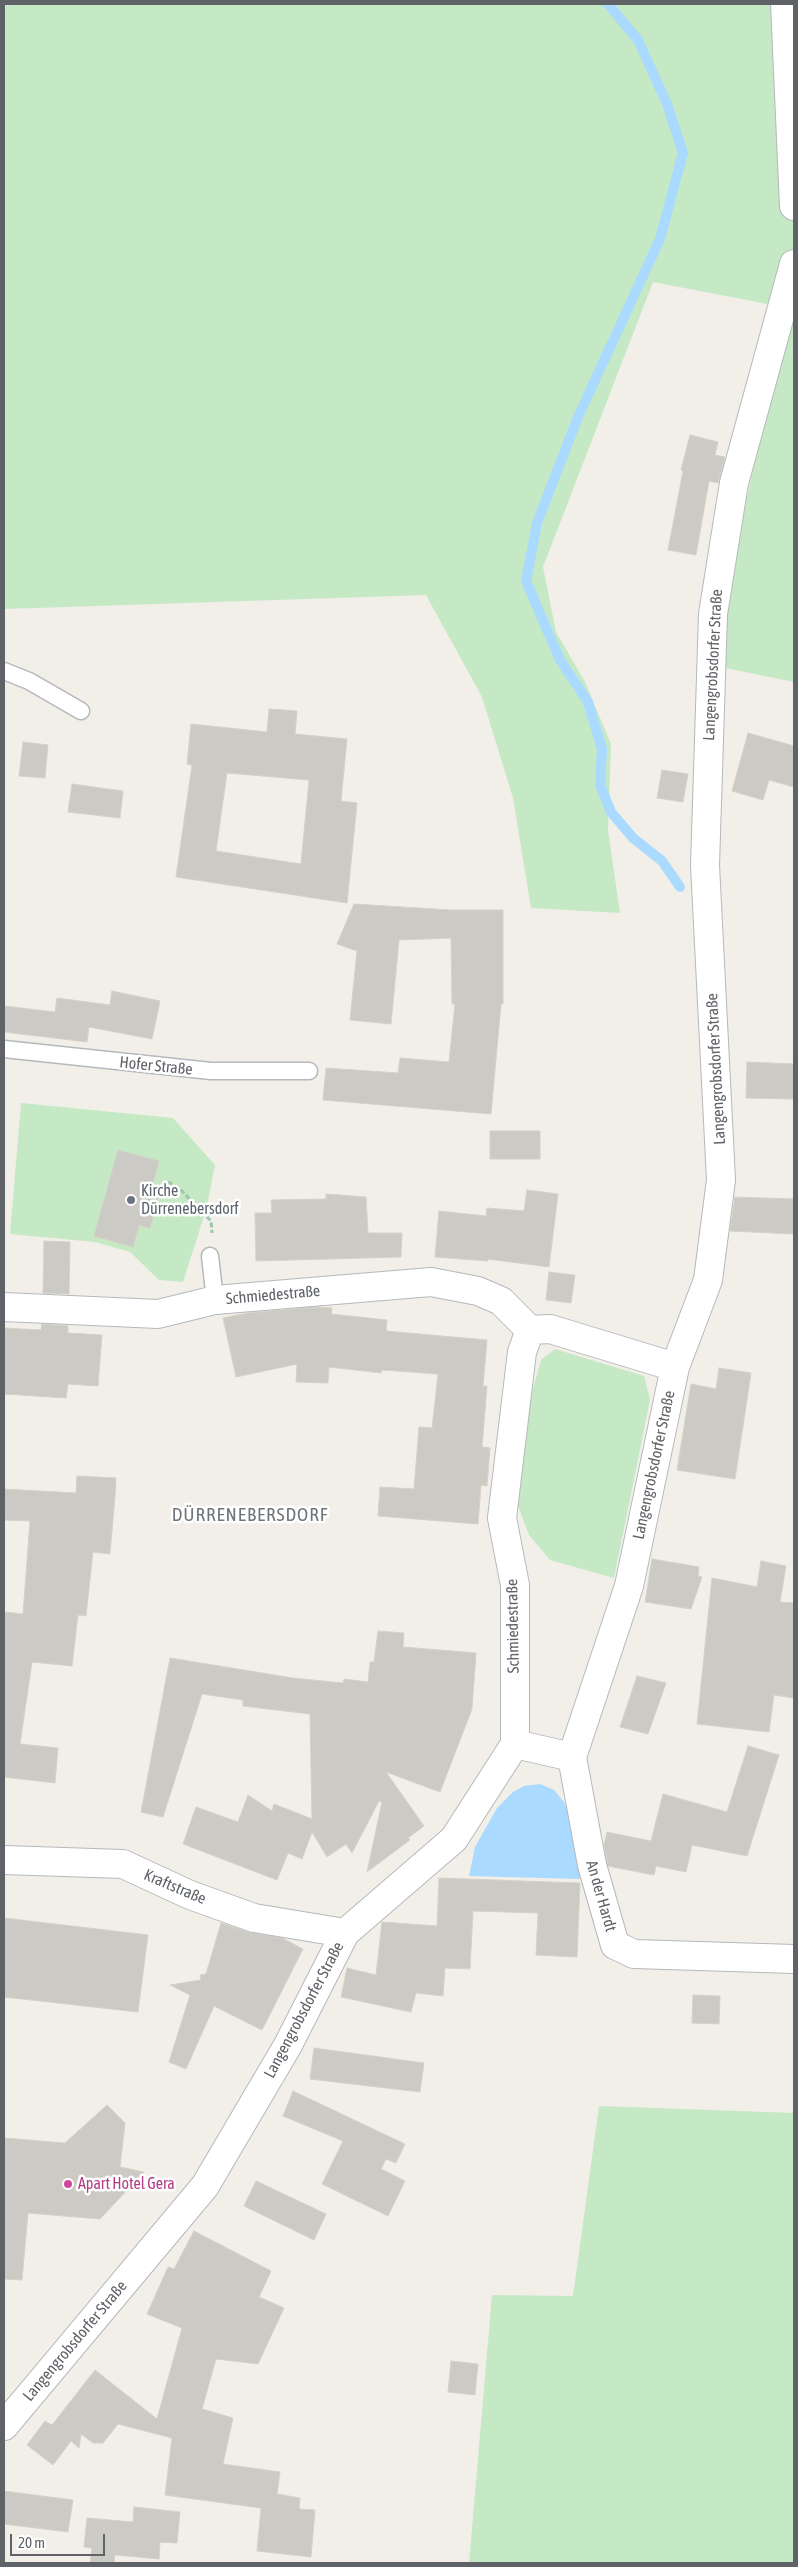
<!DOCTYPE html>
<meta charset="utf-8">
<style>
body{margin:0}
#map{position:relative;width:798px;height:2567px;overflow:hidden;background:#f1efe8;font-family:"Asap Condensed",sans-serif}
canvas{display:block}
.frame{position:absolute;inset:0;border:5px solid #5f6368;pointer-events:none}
.scale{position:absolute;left:10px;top:2534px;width:95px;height:22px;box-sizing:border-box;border:2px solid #5f6368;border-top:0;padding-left:6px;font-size:15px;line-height:18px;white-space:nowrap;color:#5f6368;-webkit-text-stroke:4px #fff;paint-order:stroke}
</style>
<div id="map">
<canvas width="798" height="2567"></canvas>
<div class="frame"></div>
<div class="scale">20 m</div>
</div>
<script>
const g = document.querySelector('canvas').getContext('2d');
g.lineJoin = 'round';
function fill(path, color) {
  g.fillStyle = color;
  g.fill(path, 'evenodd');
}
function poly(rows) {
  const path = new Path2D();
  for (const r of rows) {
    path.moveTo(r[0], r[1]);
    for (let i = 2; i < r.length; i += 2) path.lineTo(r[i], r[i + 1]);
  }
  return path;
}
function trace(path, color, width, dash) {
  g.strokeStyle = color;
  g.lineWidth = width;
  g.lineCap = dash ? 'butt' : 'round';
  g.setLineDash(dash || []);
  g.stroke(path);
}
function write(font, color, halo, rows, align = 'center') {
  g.font = font + ' "Asap Condensed",sans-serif';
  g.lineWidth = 5;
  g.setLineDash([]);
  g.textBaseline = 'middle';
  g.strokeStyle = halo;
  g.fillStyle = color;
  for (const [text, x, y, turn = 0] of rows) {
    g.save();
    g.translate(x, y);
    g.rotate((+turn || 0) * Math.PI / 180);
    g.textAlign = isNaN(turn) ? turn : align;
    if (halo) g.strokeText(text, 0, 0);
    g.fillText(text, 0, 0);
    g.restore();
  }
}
const green = poly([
 [4,4,794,4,794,309,653,282,543,567,556,632,585,682,611,744,608,830,620,913,531,908,513,798,482,697,426,595,4,609],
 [794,317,794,682,725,668,728,590,755,459],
 [21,1103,173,1118,215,1165,206,1210,183,1282,159,1280,130,1252,95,1242,10,1234],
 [555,1349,644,1376,650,1400,614,1578,550,1560,529,1535,517,1503,522,1451,532,1392,541,1360],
 [599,2106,794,2113,794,2563,469,2563,492,2295,573,2296]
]);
const water = poly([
 [540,1784,554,1790,564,1802,569,1814,580,1879,469,1876,475,1847,497,1808,513,1792,524,1786]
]);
const stream = poly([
 [608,4,638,40,667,104,683,153,660,239,578,417,537,523,526,581,560,660,588,702,602,749,600,785,611,812,633,838,662,861,680,887]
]);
const building = poly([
 [690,435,718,442,715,455,725,457,718,483,709,481,696,555,668,550,683,471,681,470,690,435],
 [269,709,297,711,295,734,347,739,341,801,357,803,347,903,176,877,192,765,187,764,191,724,267,732,269,709],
 [227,773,309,780,301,864,216,851,227,773],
 [748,733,794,746,794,787,769,780,763,800,732,791,748,733],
 [23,742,48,745,45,778,19,776,23,742],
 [662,770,688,774,683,802,657,798,662,770],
 [72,784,123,791,120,818,68,812,72,784],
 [354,904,451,910,503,910,503,1004,501,1004,491,1114,323,1100,326,1068,398,1073,400,1058,449,1062,455,1004,452,1004,451,938,399,940,391,1024,350,1020,357,951,337,944,354,904],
 [112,991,160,1001,152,1039,89,1027,87,1042,4,1032,4,1006,55,1012,57,998,110,1005,112,991],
 [747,1062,794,1064,794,1099,746,1098,747,1062],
 [490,1131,540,1131,540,1159,490,1159,490,1131],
 [118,1150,159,1161,151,1190,159,1193,150,1228,139,1225,133,1247,94,1236,118,1150],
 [527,1190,558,1194,549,1267,488,1259,488,1261,435,1257,439,1211,486,1216,487,1208,524,1211,527,1190],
 [326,1194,366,1197,368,1233,402,1233,401,1257,256,1261,255,1213,272,1213,271,1200,326,1199,326,1194],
 [735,1197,794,1199,794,1234,730,1231,735,1197],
 [44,1241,70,1242,69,1294,43,1293,44,1241],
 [549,1272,575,1275,571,1303,546,1300,549,1272],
 [317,1307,332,1308,331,1314,387,1320,386,1331,487,1340,483,1386,487,1386,482,1447,490,1448,487,1486,481,1485,478,1524,378,1516,380,1487,414,1489,419,1427,432,1428,438,1374,382,1370,381,1373,329,1367,328,1383,296,1382,297,1364,236,1377,223,1318,248,1313,317,1307],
 [42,1324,68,1326,68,1333,102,1335,98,1386,68,1384,66,1398,4,1394,4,1328,41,1330,42,1324],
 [719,1368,751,1373,735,1479,677,1470,691,1384,716,1389,719,1368],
 [77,1476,116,1478,115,1496,110,1554,93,1552,86,1616,78,1615,72,1666,32,1662,20,1744,58,1748,55,1783,4,1777,4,1612,23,1614,30,1521,4,1520,4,1489,76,1493,77,1476],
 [652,1559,699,1567,698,1576,702,1577,691,1609,645,1602,652,1559],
 [761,1561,786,1566,780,1602,794,1603,794,1698,774,1695,769,1732,697,1724,712,1578,757,1587,761,1561],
 [378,1631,404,1633,403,1647,476,1653,472,1709,440,1792,386,1772,424,1826,408,1838,410,1840,367,1872,382,1802,379,1801,352,1853,346,1844,327,1857,312,1832,302,1859,288,1853,277,1880,183,1844,196,1807,238,1822,248,1795,272,1811,274,1804,312,1819,310,1714,243,1706,243,1700,202,1694,163,1817,141,1812,170,1658,293,1678,343,1683,344,1679,368,1682,370,1662,374,1662,378,1631],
 [637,1676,666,1683,648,1734,620,1727,637,1676],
 [748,1746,779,1755,747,1856,692,1845,686,1872,656,1866,654,1875,608,1866,604,1845,607,1832,651,1841,663,1794,727,1812,748,1746],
 [439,1878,580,1883,577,1957,536,1955,538,1913,473,1911,470,1969,445,1968,443,1996,416,1993,411,2012,341,1997,347,1968,376,1975,382,1922,437,1926,439,1878],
 [4,1918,148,1935,138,2012,4,1997,4,1918],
 [221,1923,251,1933,282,1938,303,1949,262,2030,214,2006,186,2069,169,2062,190,1995,170,1985,201,1980,200,1975,206,1974,221,1923],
 [693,1995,720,1996,719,2024,692,2023,693,1995],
 [314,2048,424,2063,420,2092,310,2079,314,2048],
 [293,2091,405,2144,396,2163,386,2159,381,2169,405,2181,388,2216,322,2184,343,2141,283,2116,293,2091],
 [107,2105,125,2123,120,2167,144,2172,100,2219,28,2213,22,2280,4,2279,4,2138,65,2143,107,2105],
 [256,2181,326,2214,314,2240,244,2206,256,2181],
 [194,2231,271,2271,259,2297,284,2308,258,2364,216,2359,202,2409,233,2418,223,2464,280,2472,277,2494,300,2498,299,2509,315,2510,311,2557,257,2551,261,2508,165,2495,172,2438,118,2424,103,2443,93,2443,81,2434,79,2448,71,2441,53,2465,27,2445,45,2421,52,2425,95,2370,157,2419,182,2328,147,2314,168,2267,174,2269,194,2231],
 [451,2361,478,2364,475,2395,448,2392,451,2361],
 [4,2491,73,2500,68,2532,4,2524,4,2491],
 [134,2507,180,2512,177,2543,160,2542,159,2559,115,2555,114,2563,90,2563,92,2548,84,2547,87,2518,133,2522,134,2507]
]);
const path = poly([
 [168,1182,178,1187,211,1221,212,1233]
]);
const lane = poly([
 [4,671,29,681,81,711],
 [4,1049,211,1071,309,1071],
 [210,1256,215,1300]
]);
const street = poly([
 [785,4,794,206],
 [4,1307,158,1314,215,1300,431,1282,478,1291,501,1301,530,1330,550,1329,675,1367],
 [515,1744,515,1585,502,1518,522,1352,530,1330],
 [572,1757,592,1865,615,1945,634,1954,794,1959],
 [4,1860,123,1864,190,1895,254,1918,345,1933],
 [4,2426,205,2186,288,2045,345,1933,454,1839,515,1744,572,1757,629,1586,675,1367,708,1280,721,1180,705,865,713,614,734,483,794,264]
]);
const markers = [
 [131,1200,5,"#6b7280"],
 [68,2184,5,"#d1479c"]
];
const streetNames = [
 ["Langengrobsdorfer Straße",713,665,-87],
 ["Hofer Straße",156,1066,6],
 ["Langengrobsdorfer Straße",716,1069,-93],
 ["Schmiedestraße",273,1295,-5],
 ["Langengrobsdorfer Straße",654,1465,-78],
 ["Schmiedestraße",513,1626,-91],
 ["Kraftstraße",175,1887,23],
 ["An der Hardt",601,1896,74],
 ["Langengrobsdorfer Straße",304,2010,-62],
 ["Langengrobsdorfer Straße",75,2341,-50]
];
const worshipNames = [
 ["Kirche",141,1191],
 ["Dürrenebersdorf",141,1209]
];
const hotelNames = [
 ["Apart Hotel Gera",78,2184]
];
const quarterNames = [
 ["DÜRRENEBERSDORF",250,1515]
];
fill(green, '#c5e8c5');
fill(water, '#aadaff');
trace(stream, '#aadaff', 10);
fill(building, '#cccac5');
trace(building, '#d6d1c6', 1);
trace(lane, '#b5b8bc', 19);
trace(street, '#b5b8bc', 30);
trace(path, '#9cc7a9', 3, [5, 2.5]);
trace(lane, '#fff', 16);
trace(street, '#fff', 28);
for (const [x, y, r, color] of markers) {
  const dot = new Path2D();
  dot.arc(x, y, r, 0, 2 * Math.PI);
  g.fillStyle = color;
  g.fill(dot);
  trace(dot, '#fff', 2);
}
write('16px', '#5f6368', '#fff', streetNames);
write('16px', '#5b616d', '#fff', worshipNames, 'left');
write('16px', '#b23c85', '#fff', hotelNames, 'left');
g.letterSpacing = '1px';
write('19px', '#70757a', '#fff', quarterNames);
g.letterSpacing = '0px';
</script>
